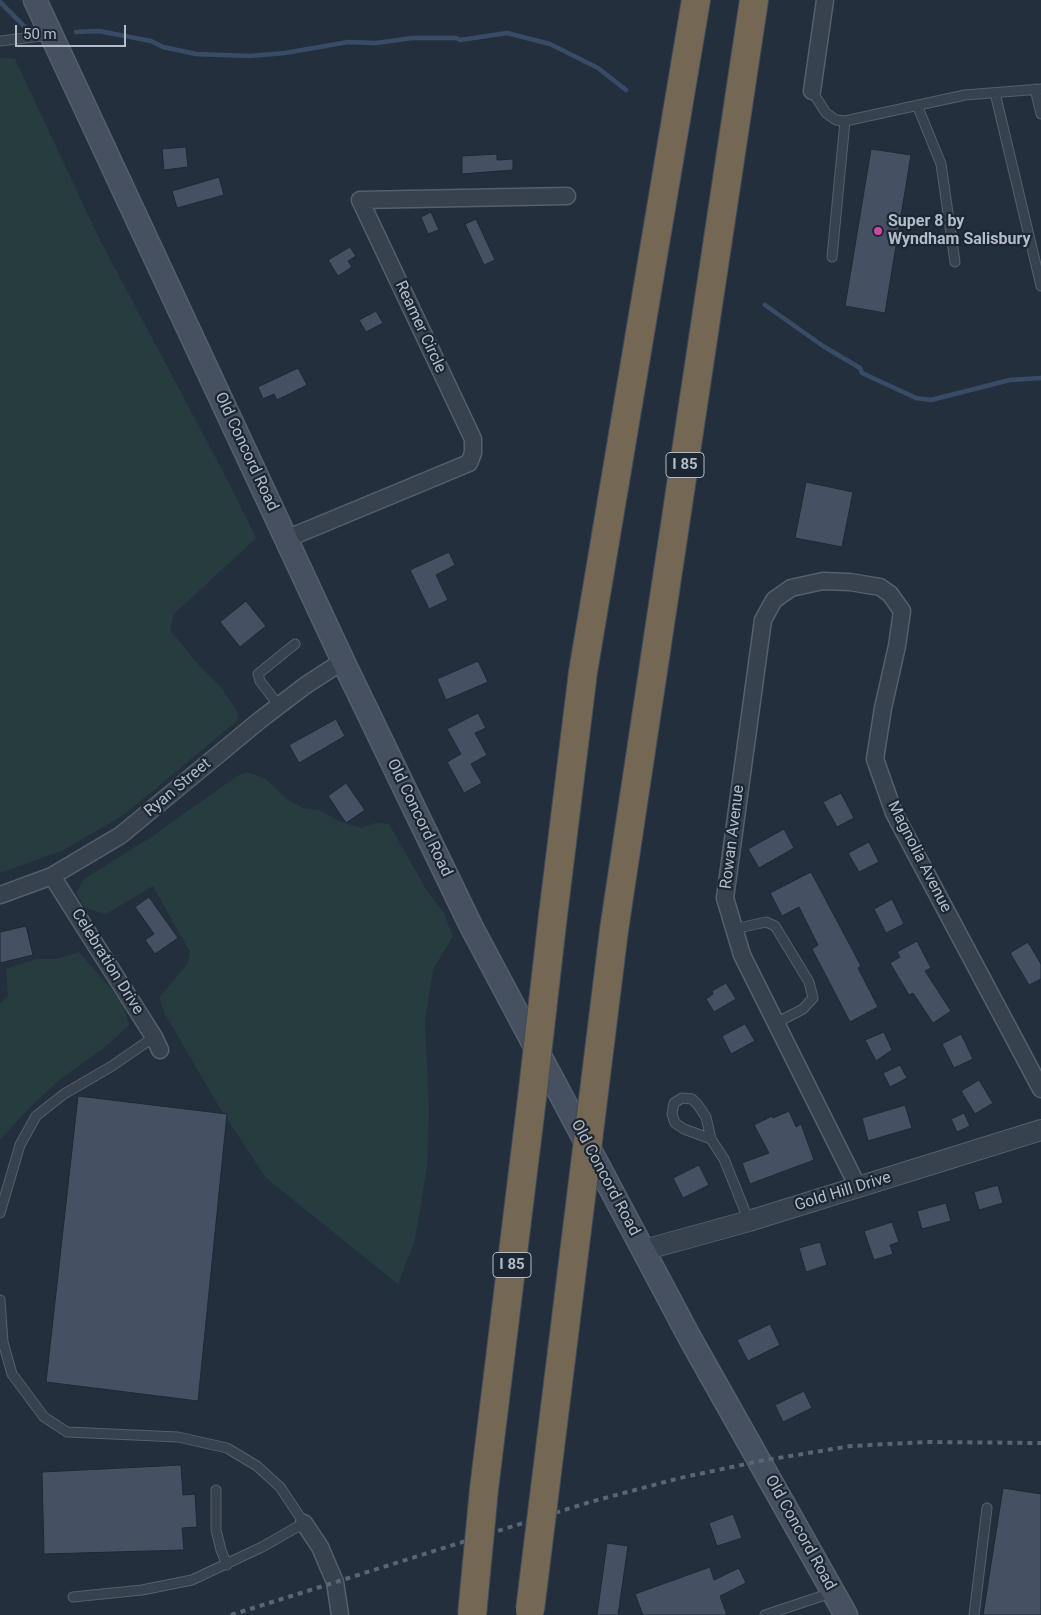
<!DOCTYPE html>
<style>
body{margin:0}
#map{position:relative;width:1041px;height:1615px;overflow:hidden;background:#242f3e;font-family:Roboto,sans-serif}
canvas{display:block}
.scale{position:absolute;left:15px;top:25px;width:111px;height:22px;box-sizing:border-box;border:2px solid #b4bcc9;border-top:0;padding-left:6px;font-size:15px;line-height:18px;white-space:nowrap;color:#b4bcc9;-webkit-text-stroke:4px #1d2633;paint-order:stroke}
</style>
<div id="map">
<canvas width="1041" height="1615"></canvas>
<div class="scale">50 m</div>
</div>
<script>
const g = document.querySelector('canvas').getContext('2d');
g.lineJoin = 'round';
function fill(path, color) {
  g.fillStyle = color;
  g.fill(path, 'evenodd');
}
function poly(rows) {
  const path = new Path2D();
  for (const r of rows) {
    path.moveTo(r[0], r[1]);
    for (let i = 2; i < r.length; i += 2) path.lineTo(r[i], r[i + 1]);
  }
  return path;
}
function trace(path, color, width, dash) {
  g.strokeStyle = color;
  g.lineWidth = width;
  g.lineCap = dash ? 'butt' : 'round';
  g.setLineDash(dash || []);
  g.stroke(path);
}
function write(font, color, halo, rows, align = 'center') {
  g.font = font + ' Roboto,sans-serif';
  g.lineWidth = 4.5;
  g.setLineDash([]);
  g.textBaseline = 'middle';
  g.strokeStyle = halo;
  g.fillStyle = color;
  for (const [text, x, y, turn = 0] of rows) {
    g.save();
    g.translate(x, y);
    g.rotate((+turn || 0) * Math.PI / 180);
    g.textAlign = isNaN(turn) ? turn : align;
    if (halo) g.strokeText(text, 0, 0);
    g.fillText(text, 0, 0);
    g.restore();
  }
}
const green = poly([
 [0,58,15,59,99,238,228,481,256,538,174,614,170,630,197,663,220,686,237,711,238,720,125,814,64,850,0,873],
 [247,772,266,779,288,800,303,808,319,810,339,821,361,828,375,823,389,824,427,891,444,913,453,936,434,968,429,995,425,1021,429,1110,427,1168,415,1240,398,1284,266,1178,218,1105,165,1014,159,998,188,963,190,952,153,886,106,914,85,908,76,893,84,879,145,841,239,775],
 [79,952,123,1003,129,1025,104,1048,63,1077,29,1108,0,1140,0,1004,8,995,6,969,36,959,56,959]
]);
const stream = poly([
 [0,2,31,33],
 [76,32,99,31,151,41,163,47,196,54,250,56,285,53,348,42,376,43,412,38,456,38,460,40,507,33,550,44,598,68,626,90],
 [765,305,823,346,860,368,862,373,916,398,931,400,1010,380,1041,378]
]);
const building = poly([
 [186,147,188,167,164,170,162,149,186,147],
 [871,149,911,155,885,313,845,306,871,149],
 [497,154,497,160,513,159,513,170,462,174,462,156,497,154],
 [219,177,224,195,177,208,172,191,219,177],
 [431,212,439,230,428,234,421,217,431,212],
 [476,219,495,260,484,265,465,224,476,219],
 [350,247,356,256,348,261,352,267,338,276,328,260,350,247],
 [376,311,383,323,366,332,359,320,376,311],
 [298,368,307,385,277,400,274,394,263,399,258,387,298,368],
 [806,482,853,492,842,547,795,538,806,482],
 [449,552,455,565,436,575,448,600,429,609,410,570,449,552],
 [246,601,266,626,240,647,220,622,246,601],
 [478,661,488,682,446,700,437,679,478,661],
 [478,713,486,728,475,733,487,755,471,764,482,783,464,793,447,762,461,754,447,729,478,713],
 [336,719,345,736,299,763,289,745,336,719],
 [346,783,365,810,346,823,328,796,346,783],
 [841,793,854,818,837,827,823,802,841,793],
 [784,829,794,848,759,868,748,849,784,829],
 [869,842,879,862,859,872,848,853,869,842],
 [811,872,861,966,858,968,878,1007,850,1022,812,949,818,945,799,907,782,916,770,893,811,872],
 [149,897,178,938,155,954,145,940,154,934,135,907,149,897],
 [892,899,904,924,886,933,874,909,892,899],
 [26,926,33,955,0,963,0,932,26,926],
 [917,941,931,968,925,971,951,1011,933,1023,913,993,909,995,890,963,900,957,897,952,917,941],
 [1028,942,1041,964,1041,979,1029,985,1010,953,1028,942],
 [726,983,736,999,714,1012,706,999,713,994,712,991,726,983],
 [745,1024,755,1041,731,1054,722,1036,745,1024],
 [884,1032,892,1050,876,1061,865,1040,884,1032],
 [961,1034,973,1059,954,1068,942,1044,961,1034],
 [900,1065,907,1078,890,1087,883,1073,900,1065],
 [979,1080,993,1103,975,1114,961,1091,979,1080],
 [78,1096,227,1114,198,1401,46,1382,78,1096],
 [905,1105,912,1128,868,1141,862,1118,905,1105],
 [789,1111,796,1127,801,1124,814,1160,750,1184,742,1163,769,1153,754,1125,772,1116,773,1118,789,1111],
 [964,1113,970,1126,957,1132,951,1119,964,1113],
 [699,1165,709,1185,683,1198,673,1178,699,1165],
 [998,1185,1003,1203,979,1210,974,1192,998,1185],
 [946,1203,951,1221,922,1229,917,1211,946,1203],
 [892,1222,899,1242,890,1245,893,1254,874,1260,864,1231,892,1222],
 [820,1242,827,1265,806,1272,799,1248,820,1242],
 [770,1324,780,1345,748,1361,737,1340,770,1324],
 [804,1391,812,1408,783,1422,775,1405,804,1391],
 [181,1465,183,1495,195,1494,197,1527,182,1528,184,1550,44,1554,42,1472,181,1465],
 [1003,1488,1041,1494,1041,1615,983,1615,1003,1488],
 [733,1514,742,1538,717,1546,709,1523,733,1514],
 [607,1543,628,1546,618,1615,597,1615,607,1543],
 [710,1567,714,1580,739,1568,746,1583,720,1596,727,1615,643,1615,635,1594,710,1567]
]);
const service = poly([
 [0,41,51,35],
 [1035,89,1041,114],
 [812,91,826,113,836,120,845,121,965,95,1041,89],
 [995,93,1041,286],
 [917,105,941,164,955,262],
 [832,257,845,121],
 [279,706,260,681,258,674,295,644],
 [734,929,766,922,775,926,809,982,813,998,803,1009,776,1023],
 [711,1139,706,1117,698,1105,692,1099,682,1098,674,1103,672,1114,675,1123,684,1129,711,1139,724,1159,749,1221],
 [0,1213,20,1145,36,1116,64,1094,112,1066,154,1037],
 [0,1300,3,1342,12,1374,44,1417,67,1432,178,1437,227,1448,257,1466,280,1487,304,1523,262,1547,192,1580,142,1590,73,1597],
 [216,1490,216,1530,221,1550,227,1565],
 [765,1615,834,1592],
 [974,1615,987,1508]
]);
const minor = poly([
 [812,91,825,0],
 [286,539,469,463,473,453,473,439,360,200,567,196],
 [52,876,154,1037,160,1050],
 [0,895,52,876,121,835,260,720,306,685,343,661],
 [858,1187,742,955,725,898,763,620,774,600,791,588,823,581,850,582,880,587,890,594,902,611,897,646,883,708,875,759,894,813,1041,1089],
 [304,1523,320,1547,335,1582,340,1615]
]);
const tertiary = poly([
 [644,1250,749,1221,1041,1130]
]);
const secondary = poly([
 [35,0,343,661,471,926,691,1340,846,1615]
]);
const motorway = poly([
 [553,915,583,672,696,0],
 [614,930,754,0]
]);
const rail = poly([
 [231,1615,590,1502,680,1478,760,1461,851,1446,927,1442,1041,1443]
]);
const motorwayBridge = poly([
 [530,1610,614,930],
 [472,1615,484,1489,532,1098,553,915]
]);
const markers = [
 [878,231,5,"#d1479c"]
];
const shields = [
 [685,465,38],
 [512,1265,38]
];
const shieldNames = [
 ["I 85",685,465],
 ["I 85",512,1265]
];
const poiNames = [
 ["Super 8 by",888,222],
 ["Wyndham Salisbury",888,240]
];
const streetNames = [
 ["Reamer Circle",420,327,65],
 ["Old Concord Road",246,452,65],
 ["Ryan Street",178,788,-40],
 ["Old Concord Road",419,818,64],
 ["Rowan Avenue",733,837,-83],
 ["Magnolia Avenue",919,857,63],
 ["Celebration Drive",107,962,58],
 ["Old Concord Road",605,1178,62],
 ["Gold Hill Drive",843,1192,-17],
 ["Old Concord Road",800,1533,61]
];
fill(green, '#263c3f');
trace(stream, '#394c67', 4.5);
fill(building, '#455162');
trace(building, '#1f2835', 1);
trace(service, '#565f6c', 11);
trace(minor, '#565f6c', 19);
trace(tertiary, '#565f6c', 22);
trace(secondary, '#565f6c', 25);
trace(motorway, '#434c59', 30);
trace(service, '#38414e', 9);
trace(minor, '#38414e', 16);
trace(tertiary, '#38414e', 20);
trace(secondary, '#465061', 22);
trace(motorway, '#746855', 28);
trace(rail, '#5a6575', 4, [5, 5]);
trace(motorwayBridge, '#434c59', 30, []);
trace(motorwayBridge, '#746855', 28);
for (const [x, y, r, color] of markers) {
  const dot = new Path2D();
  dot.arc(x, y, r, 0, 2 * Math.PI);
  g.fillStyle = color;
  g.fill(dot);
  trace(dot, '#1d2633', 2);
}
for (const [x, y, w] of shields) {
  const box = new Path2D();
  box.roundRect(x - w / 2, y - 12.5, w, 25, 4);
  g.fillStyle = '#1d2633';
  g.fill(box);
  trace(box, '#b4bcc9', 1);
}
write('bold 15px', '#b4bcc9', null, shieldNames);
write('bold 16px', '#b4bcc9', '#1d2633', poiNames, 'left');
write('16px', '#b4bcc9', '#1d2633', streetNames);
</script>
